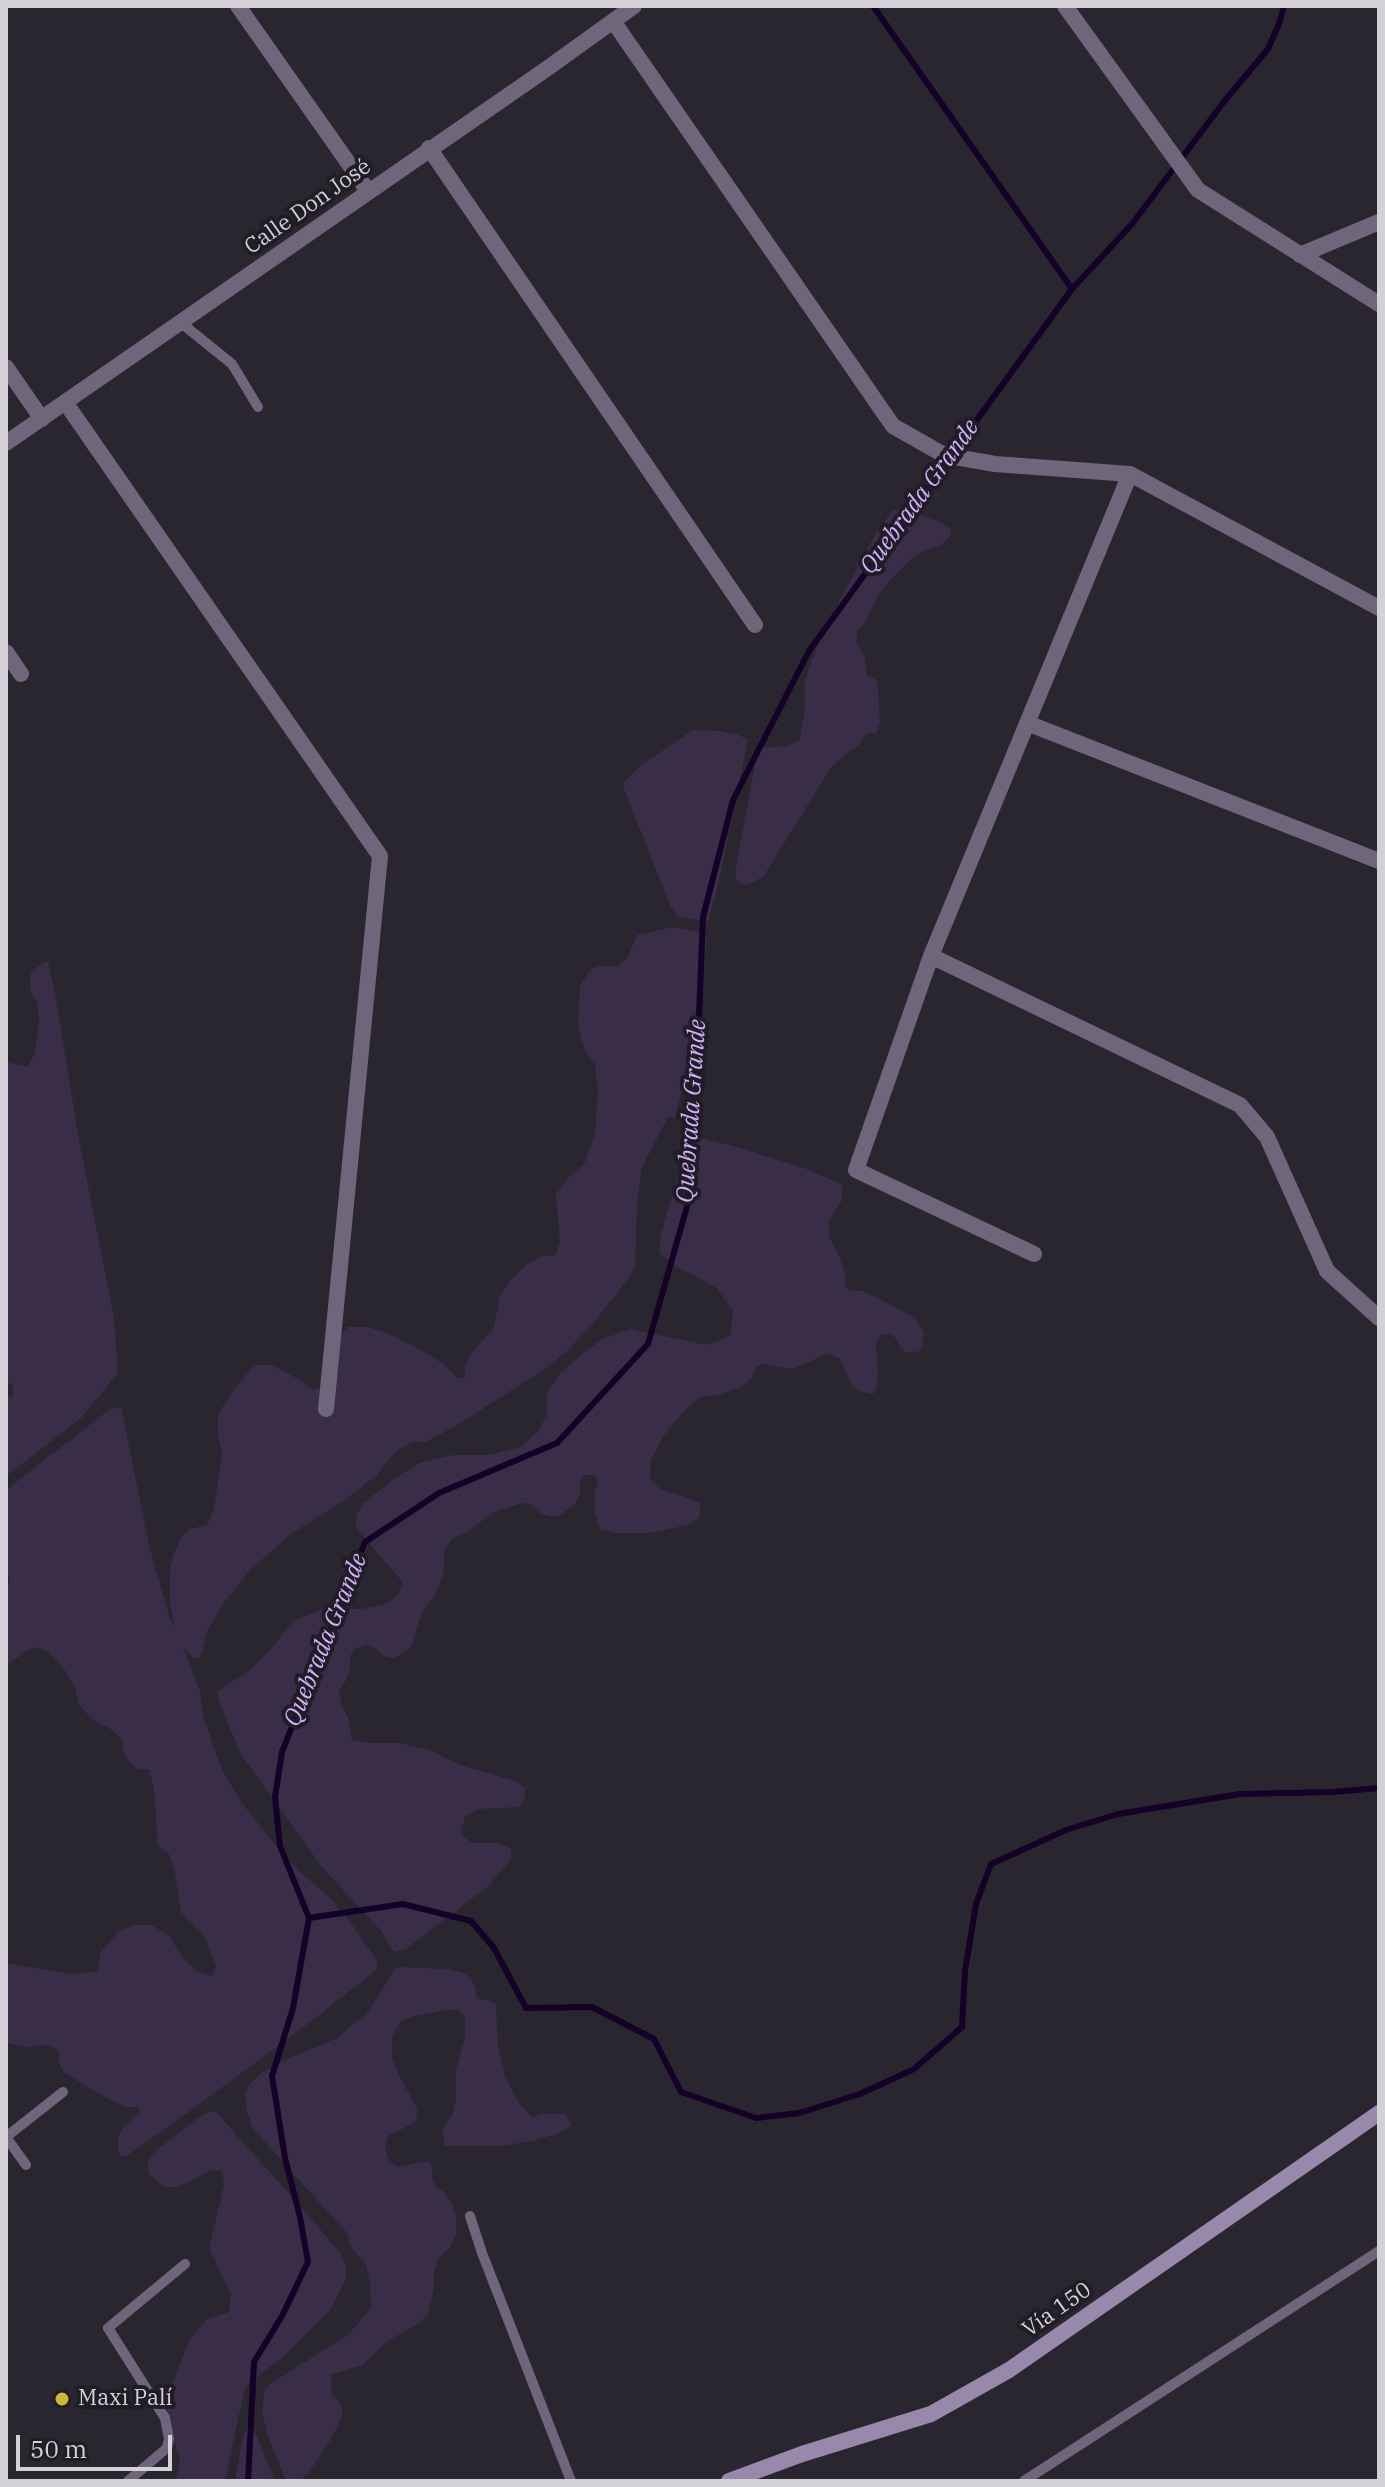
<!DOCTYPE html>
<meta charset="utf-8">
<style>
body{margin:0}
#map{position:relative;width:1385px;height:2487px;overflow:hidden;background:#2a2630;font-family:"IBM Plex Serif",serif}
canvas{display:block}
.frame{position:absolute;inset:0;border:8px solid #d3d1d7;pointer-events:none}
.scale{position:absolute;left:16px;top:2435px;width:156px;height:36px;box-sizing:border-box;border:4px solid #d3d1d7;border-top:0;padding-left:10px;font-size:24px;line-height:28px;white-space:nowrap;color:#d3d1d7;-webkit-text-stroke:6px #211d26;paint-order:stroke}
</style>
<div id="map">
<canvas width="1385" height="2487"></canvas>
<div class="frame"></div>
<div class="scale">50 m</div>
</div>
<script>
const g = document.querySelector('canvas').getContext('2d');
g.lineJoin = 'round';
function fill(path, color) {
  g.fillStyle = color;
  g.fill(path, 'evenodd');
}
function poly(rows) {
  const path = new Path2D();
  for (const r of rows) {
    path.moveTo(r[0], r[1]);
    for (let i = 2; i < r.length; i += 2) path.lineTo(r[i], r[i + 1]);
  }
  return path;
}
function trace(path, color, width, dash) {
  g.strokeStyle = color;
  g.lineWidth = width;
  g.lineCap = dash ? 'butt' : 'round';
  g.setLineDash(dash || []);
  g.stroke(path);
}
function write(font, color, halo, rows, align = 'center') {
  g.font = font + ' "IBM Plex Serif",serif';
  g.lineWidth = 8;
  g.setLineDash([]);
  g.textBaseline = 'middle';
  g.strokeStyle = halo;
  g.fillStyle = color;
  for (const [text, x, y, turn = 0] of rows) {
    g.save();
    g.translate(x, y);
    g.rotate((+turn || 0) * Math.PI / 180);
    g.textAlign = isNaN(turn) ? turn : align;
    if (halo) g.strokeText(text, 0, 0);
    g.fillText(text, 0, 0);
    g.restore();
  }
}
const green = poly([
 [893,510,907,510,940,522,951,530,951,535,940,546,926,550,911,559,889,581,876,599,863,626,858,630,856,642,865,657,867,677,873,677,876,680,878,688,880,722,876,733,869,733,864,737,860,744,832,766,763,877,748,884,743,884,736,879,736,868,757,753,761,748,788,746,800,740,805,706,805,680,821,635,875,535],
 [693,730,721,731,739,735,748,740,717,890,708,922,679,917,671,907,624,789,624,782,640,766],
 [673,927,703,933,706,938,706,946,686,1075,675,1117,668,1117,642,1167,637,1205,635,1267,631,1275,591,1326,567,1351,545,1369,457,1425,426,1442,412,1442,395,1452,377,1475,342,1502,291,1534,251,1569,222,1605,207,1631,200,1658,194,1658,182,1646,200,1691,203,1716,222,1770,242,1803,271,1840,300,1872,330,1898,351,1923,377,1961,377,1967,374,1972,306,2025,189,2112,126,2156,121,2156,118,2152,118,2138,121,2130,139,2112,139,2107,126,2107,106,2098,63,2072,59,2063,59,2051,48,2045,26,2047,6,2042,6,1963,71,1974,97,1972,101,1952,118,1932,134,1925,152,1925,169,1936,183,1958,198,1972,212,1976,216,1967,203,1934,181,1912,174,1869,169,1854,158,1845,154,1789,149,1769,138,1769,130,1763,123,1749,123,1741,112,1730,92,1719,79,1705,75,1687,64,1669,48,1651,33,1647,6,1665,6,1587,10,1583,6,1561,6,1490,110,1409,121,1407,150,1549,169,1616,175,1629,170,1604,170,1569,174,1553,180,1540,189,1529,207,1525,214,1509,222,1453,218,1435,218,1414,238,1384,255,1365,271,1365,288,1373,313,1389,328,1387,341,1334,348,1327,368,1327,390,1334,423,1351,445,1365,457,1378,465,1378,465,1365,472,1353,494,1327,500,1296,509,1282,527,1264,542,1256,555,1256,560,1242,556,1194,569,1177,584,1164,595,1135,598,1091,595,1064,587,1055,582,1042,578,1024,580,986,591,969,600,966,617,966,628,957,637,935],
 [43,962,48,962,55,993,79,1140,114,1318,118,1373,81,1418,6,1476,6,1397,13,1396,13,1385,6,1382,6,1062,28,1067,35,1053,39,1020,37,1001,31,993,30,980,31,973],
 [688,1138,701,1138,737,1147,807,1169,842,1185,842,1200,829,1220,829,1236,840,1258,845,1275,845,1286,851,1291,862,1291,878,1298,915,1318,924,1333,922,1347,920,1351,907,1353,900,1347,896,1338,889,1334,880,1335,876,1346,878,1378,876,1389,873,1394,858,1391,851,1384,840,1358,827,1354,792,1369,763,1364,756,1367,752,1378,741,1387,721,1394,699,1398,684,1411,662,1438,651,1460,650,1478,661,1489,699,1502,701,1505,699,1518,688,1525,651,1533,618,1533,600,1529,595,1513,595,1492,598,1482,595,1475,584,1475,580,1480,580,1492,576,1503,560,1516,549,1516,540,1513,532,1505,521,1503,492,1513,469,1531,452,1538,445,1549,443,1573,437,1591,421,1614,412,1645,405,1652,394,1658,384,1656,373,1647,366,1645,355,1649,350,1656,350,1669,346,1680,339,1691,341,1703,348,1718,352,1740,368,1743,399,1743,430,1750,460,1765,512,1780,525,1787,525,1796,520,1807,480,1809,465,1816,461,1834,472,1843,498,1843,511,1848,511,1860,487,1887,406,1949,394,1952,382,1932,322,1867,240,1753,218,1698,218,1691,251,1669,271,1649,293,1621,322,1609,361,1609,386,1604,397,1596,402,1587,401,1580,355,1527,357,1514,364,1503,390,1482,419,1463,454,1455,490,1455,520,1447,538,1432,547,1414,547,1393,560,1373,600,1340,630,1329,706,1345,730,1336,733,1311,716,1287,677,1267,659,1253,661,1235],
 [399,1967,450,1969,465,1974,472,1981,476,1989,476,1996,479,1999,492,2001,496,2005,498,2047,505,2076,520,2105,532,2117,543,2114,564,2114,571,2121,571,2126,558,2134,532,2141,501,2146,445,2146,443,2130,445,2123,452,2116,456,2099,456,2070,465,2036,465,2017,459,2010,445,2010,414,2016,402,2021,395,2030,392,2041,392,2056,397,2072,417,2108,417,2116,414,2123,388,2136,385,2145,388,2159,397,2167,428,2161,432,2167,432,2177,436,2187,443,2190,452,2205,456,2216,456,2234,450,2247,439,2258,434,2270,434,2288,428,2314,419,2323,388,2341,361,2366,331,2374,331,2392,342,2406,342,2417,331,2439,309,2472,301,2481,286,2481,267,2434,262,2410,264,2392,271,2383,348,2335,371,2308,370,2283,366,2265,351,2247,348,2234,253,2129,247,2112,245,2094,249,2085,260,2074,289,2058,337,2038,368,2012,395,1969],
 [209,2112,216,2112,309,2216,341,2254,346,2268,346,2278,330,2310,284,2356,249,2383,244,2392,225,2481,176,2481,180,2461,167,2414,169,2392,189,2341,207,2319,229,2312,231,2294,209,2248,224,2185,222,2171,211,2170,192,2181,176,2187,165,2187,149,2174,147,2161,158,2149,198,2118],
 [247,2427,253,2427,275,2481,235,2481,242,2441]
]);
const stream = poly([
 [873,6,1072,289],
 [309,1918,403,1904,471,1921,494,1948,526,2008,592,2007,654,2039,681,2092,756,2118,799,2113,860,2094,914,2069,962,2027,965,1971,976,1904,991,1864,1066,1830,1118,1814,1240,1794,1333,1792,1379,1788],
 [248,2481,254,2362,282,2316,308,2262,300,2217,285,2158,272,2076,293,2008,309,1918,280,1846,275,1797,282,1752,365,1542,439,1493,557,1443,648,1344,688,1203,697,1068,703,917,733,800,809,651,1072,289,1132,224,1223,103,1268,49,1279,24,1284,6]
]);
const lane = poly([
 [180,322,232,364,258,407],
 [6,2137,63,2092],
 [6,2137,26,2165],
 [470,2216,482,2253,571,2481],
 [128,2481,167,2448,169,2439,165,2418,108,2328,185,2264],
 [1024,2481,1379,2251]
]);
const street = poly([
 [238,6,368,191],
 [1065,6,1198,190,1379,304],
 [613,21,893,426,944,455,995,464,1130,474,1379,608],
 [429,148,755,625],
 [1300,255,1379,222],
 [6,367,42,419],
 [65,402,380,856,326,1409],
 [6,443,545,70,634,6],
 [1130,474,931,956,1240,1105,1267,1137,1327,1271,1379,1318],
 [6,652,21,674],
 [1027,723,1379,861],
 [931,956,856,1170,1034,1254]
]);
const secondary = poly([
 [729,2481,802,2454,931,2414,1009,2370,1379,2113]
]);
const markers = [
 [62,2399,8,"#ceb837"]
];
const streetNames = [
 ["Calle Don José",308,207,-35],
 ["Vía 150",1057,2310,-35]
];
const poiNames = [
 ["Maxi Palí",78,2399]
];
const waterNames = [
 ["Quebrada Grande",920,497,-54],
 ["Quebrada Grande",692,1111,-86],
 ["Quebrada Grande",326,1640,-68]
];
fill(green, '#392d48');
trace(stream, '#150128', 6);
trace(lane, '#70667c', 10);
trace(street, '#70667c', 16);
trace(secondary, '#9889ac', 16);
for (const [x, y, r, color] of markers) {
  const dot = new Path2D();
  dot.arc(x, y, r, 0, 2 * Math.PI);
  g.fillStyle = color;
  g.fill(dot);
  trace(dot, '#211d26', 3);
}
write('22px', '#d3d1d7', '#211d26', streetNames);
write('22px', '#d3d1d7', '#211d26', poiNames, 'left');
write('italic 24px', '#d2b0fb', '#211d26', waterNames);
</script>
